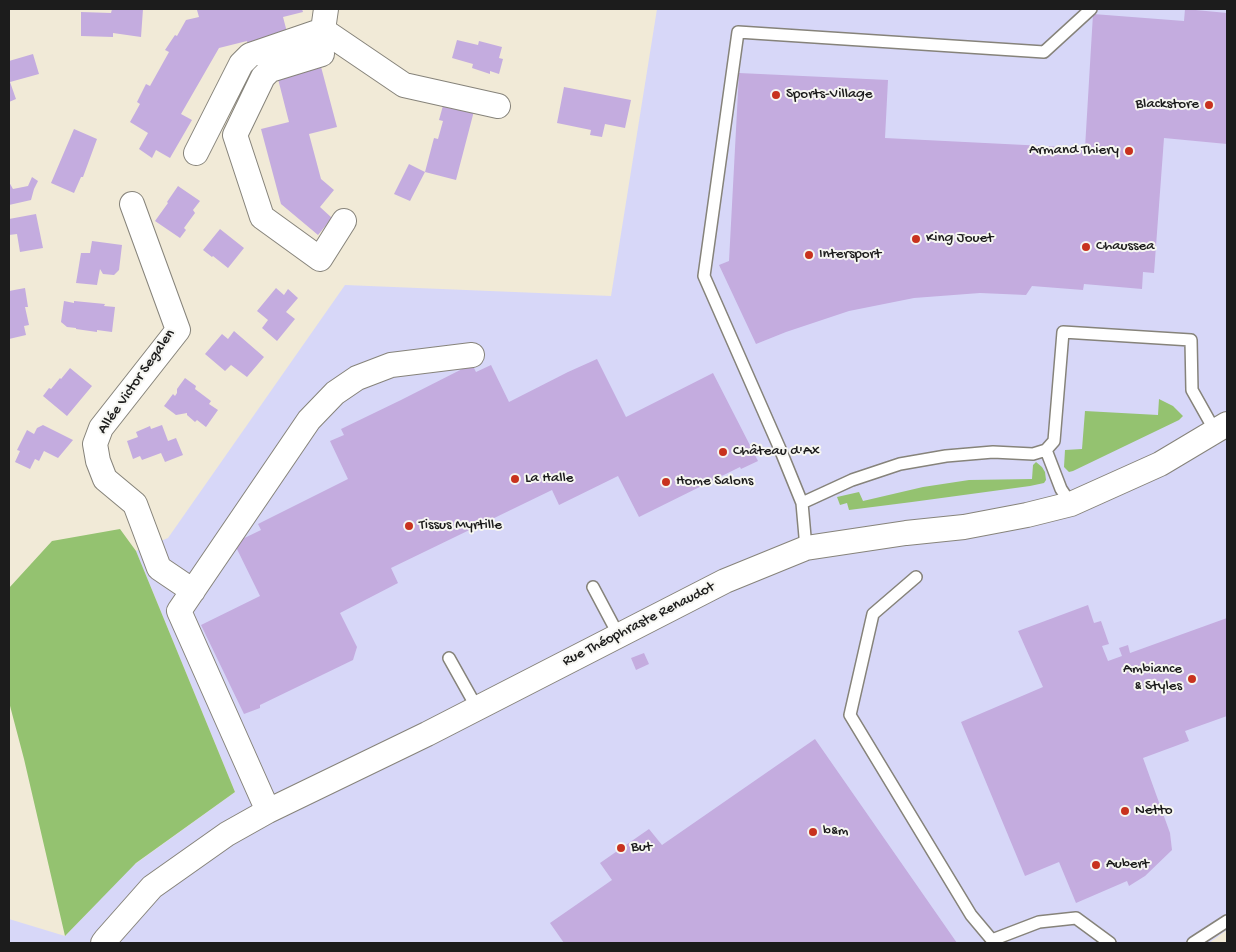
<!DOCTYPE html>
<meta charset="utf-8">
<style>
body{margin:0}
#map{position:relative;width:1236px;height:952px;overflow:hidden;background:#f1ead7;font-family:"Gochi Hand",sans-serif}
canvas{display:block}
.frame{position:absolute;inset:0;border:10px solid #1c1c1c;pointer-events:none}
</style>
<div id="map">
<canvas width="1236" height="952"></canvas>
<div class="frame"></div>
</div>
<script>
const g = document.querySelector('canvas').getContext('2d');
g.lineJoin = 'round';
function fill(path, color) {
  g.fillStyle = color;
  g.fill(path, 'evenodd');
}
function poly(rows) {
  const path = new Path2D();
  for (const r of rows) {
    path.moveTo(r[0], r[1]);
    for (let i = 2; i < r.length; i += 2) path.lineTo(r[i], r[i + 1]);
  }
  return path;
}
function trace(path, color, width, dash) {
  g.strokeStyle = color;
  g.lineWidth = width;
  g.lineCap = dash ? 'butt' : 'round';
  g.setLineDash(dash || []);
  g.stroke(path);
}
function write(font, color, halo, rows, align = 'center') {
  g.font = font + ' "Gochi Hand",sans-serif';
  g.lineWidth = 4;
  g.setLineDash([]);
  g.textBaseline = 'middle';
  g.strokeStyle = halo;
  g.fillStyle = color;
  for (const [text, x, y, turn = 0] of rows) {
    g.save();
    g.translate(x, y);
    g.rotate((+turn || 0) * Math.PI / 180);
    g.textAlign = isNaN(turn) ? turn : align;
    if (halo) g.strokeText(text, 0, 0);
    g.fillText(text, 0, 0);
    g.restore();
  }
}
const built = poly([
 [657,9,1227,9,1227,930,1209,943,9,943,9,919,65,936,131,867,235,792,136,551,168,538,345,285,611,296]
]);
const green = poly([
 [1159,399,1173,406,1183,416,1179,420,1073,471,1069,472,1064,467,1065,450,1082,449,1085,411,1158,415],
 [1036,462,1042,467,1045,472,1046,480,1044,483,1030,486,912,502,849,510,847,503,840,505,837,497,859,492,863,501,923,487,969,480,1032,479,1033,465],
 [120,529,136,551,235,792,136,863,65,936,24,759,9,702,9,588,52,541]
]);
const building = poly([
 [112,9,143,9,141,37,113,33,113,37,81,36,81,12,111,13],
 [204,9,302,9,303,12,283,17,288,36,248,47,247,41,219,48,181,114,192,120,170,158,156,150,152,158,139,149,148,133,130,122,140,104,137,102,146,84,150,86,169,52,165,50,175,35,177,36,186,20,199,17,197,10],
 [1185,9,1227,13,1227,144,1164,138,1154,273,1143,272,1142,289,1084,284,1083,290,1032,286,1026,295,980,293,914,298,849,311,786,332,756,344,719,265,729,261,739,73,888,80,885,138,1085,148,1093,14,1184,21],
 [457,40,478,45,479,41,502,47,499,58,503,59,499,74,490,71,490,74,472,68,473,64,452,58],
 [33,54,39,74,10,82,16,99,9,102,9,61],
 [320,63,337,127,309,134,321,179,334,190,320,207,332,218,318,235,281,204,261,129,289,122,277,75],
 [564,87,631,100,625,128,605,124,602,137,590,135,591,130,557,123],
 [444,102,474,111,456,180,425,172,434,138,438,139,443,121,439,120],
 [74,129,97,139,83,177,81,177,74,193,51,183],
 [409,164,425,172,410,201,394,194],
 [32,177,38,181,34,189,31,200,9,205,9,182,13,189,28,186],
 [178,186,200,201,193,210,195,213,184,228,186,230,180,238,155,221,168,203,167,202],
 [36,214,43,248,20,252,17,234,9,235,9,219],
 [220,229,244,248,228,268,213,256,212,257,203,250],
 [92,241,122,245,119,270,114,275,103,274,100,269,97,285,76,283,81,253,90,253],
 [25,288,28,307,25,307,29,325,24,326,26,335,9,339,9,291],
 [276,288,284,295,288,289,298,298,286,312,295,319,277,341,262,328,268,320,257,311],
 [64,301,74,303,74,301,105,304,104,306,115,307,112,332,97,330,97,332,76,329,76,328,67,327,61,322],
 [234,331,264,357,247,377,231,365,225,371,205,354,222,334,228,339],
 [597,359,626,417,713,373,758,461,741,469,740,467,639,517,618,476,559,505,552,490,391,568,398,583,340,613,357,647,353,660,260,705,260,708,244,714,201,625,260,596,234,543,261,530,258,524,348,479,330,441,344,435,341,429,401,400,472,364,476,372,491,365,509,402,568,372],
 [70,368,92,386,67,416,43,396,49,388,51,389,60,378,61,379],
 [185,378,196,386,195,389,211,401,209,404,218,410,206,427,197,420,195,422,187,415,187,413,176,415,164,406,173,394,175,396,177,393,177,389],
 [43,425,73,440,58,458,44,451,39,461,35,459,30,469,15,462,20,451,17,450,27,430,34,434,37,428],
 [162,425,168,441,176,438,183,455,165,462,161,453,142,460,140,456,133,459,127,441,138,437,136,432,150,426,151,429],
 [1088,605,1094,623,1101,621,1109,644,1102,646,1108,661,1122,656,1119,648,1128,645,1130,653,1227,618,1227,716,1185,731,1189,741,1143,758,1170,833,1172,850,1145,876,1129,886,1127,881,1076,903,1059,862,1025,876,961,722,1043,687,1018,631],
 [644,653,649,664,636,670,631,658],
 [815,739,957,943,564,943,550,923,612,880,600,863,649,829,662,845]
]);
const lane = poly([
 [1046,450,1061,489,1071,504],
 [802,503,780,449,704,276,738,32,1044,52,1091,9],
 [806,548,802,503,852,480,900,464,946,456,993,452,1033,454,1046,450,1054,441,1063,332,1191,340,1192,390,1215,431],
 [916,577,873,614,850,715,971,915,992,940,1039,922,1076,918,1110,943],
 [593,587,619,636],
 [449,658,477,708],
 [1193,943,1227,921]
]);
const street = poly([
 [326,9,323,30,404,85,498,106],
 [320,32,322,54,270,70,263,77,235,135,262,217,320,259,344,221],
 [196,153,241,64,250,55,323,30],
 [132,204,178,330,101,428,95,444,98,461,105,479,135,504,159,568,193,591],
 [268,811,179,611,309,420,335,393,357,378,391,365,472,355],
 [103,943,106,939,152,887,227,834,268,811,427,734,725,581,806,548,906,533,964,527,1027,515,1071,504,1160,464,1227,424]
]);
const markers = [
 [776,95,5,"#c8321e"],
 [1209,105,5,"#c8321e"],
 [1129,151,5,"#c8321e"],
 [916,239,5,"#c8321e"],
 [1086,247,5,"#c8321e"],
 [809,255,5,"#c8321e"],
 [723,452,5,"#c8321e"],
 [515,479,5,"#c8321e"],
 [666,482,5,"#c8321e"],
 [409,526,5,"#c8321e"],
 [1192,679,5,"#c8321e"],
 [1125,811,5,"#c8321e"],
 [813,832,5,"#c8321e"],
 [621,848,5,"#c8321e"],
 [1096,865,5,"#c8321e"]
];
const poiNames = [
 ["Sports-Village",786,95],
 ["Blackstore",1199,105,"right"],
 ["Armand Thiery",1119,151,"right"],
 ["King Jouet",926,239],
 ["Chaussea",1096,247],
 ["Intersport",819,255],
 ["Château d'Ax",733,452],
 ["La Halle",525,479],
 ["Home Salons",676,482],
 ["Tissus Myrtille",419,526],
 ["Ambiance",1182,670,"right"],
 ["& Styles",1182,687,"right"],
 ["Netto",1135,811],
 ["b&m",823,832],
 ["But",631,848],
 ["Aubert",1106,865]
];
const streetNames = [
 ["Allée Victor Segalen",137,382,-55],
 ["Rue Théophraste Renaudot",639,625,-27]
];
fill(built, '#d7d7f8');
fill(green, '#94c270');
fill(building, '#c4acdf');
trace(lane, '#86837a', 14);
trace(street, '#86837a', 26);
trace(lane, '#fff', 11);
trace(street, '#fff', 24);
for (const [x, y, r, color] of markers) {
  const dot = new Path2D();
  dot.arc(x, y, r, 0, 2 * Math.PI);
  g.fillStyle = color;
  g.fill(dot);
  trace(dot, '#f6f6f2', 2);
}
write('15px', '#1c1c1c', '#f6f6f2', poiNames, 'left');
write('15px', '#1c1c1c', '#f6f6f2', streetNames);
</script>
